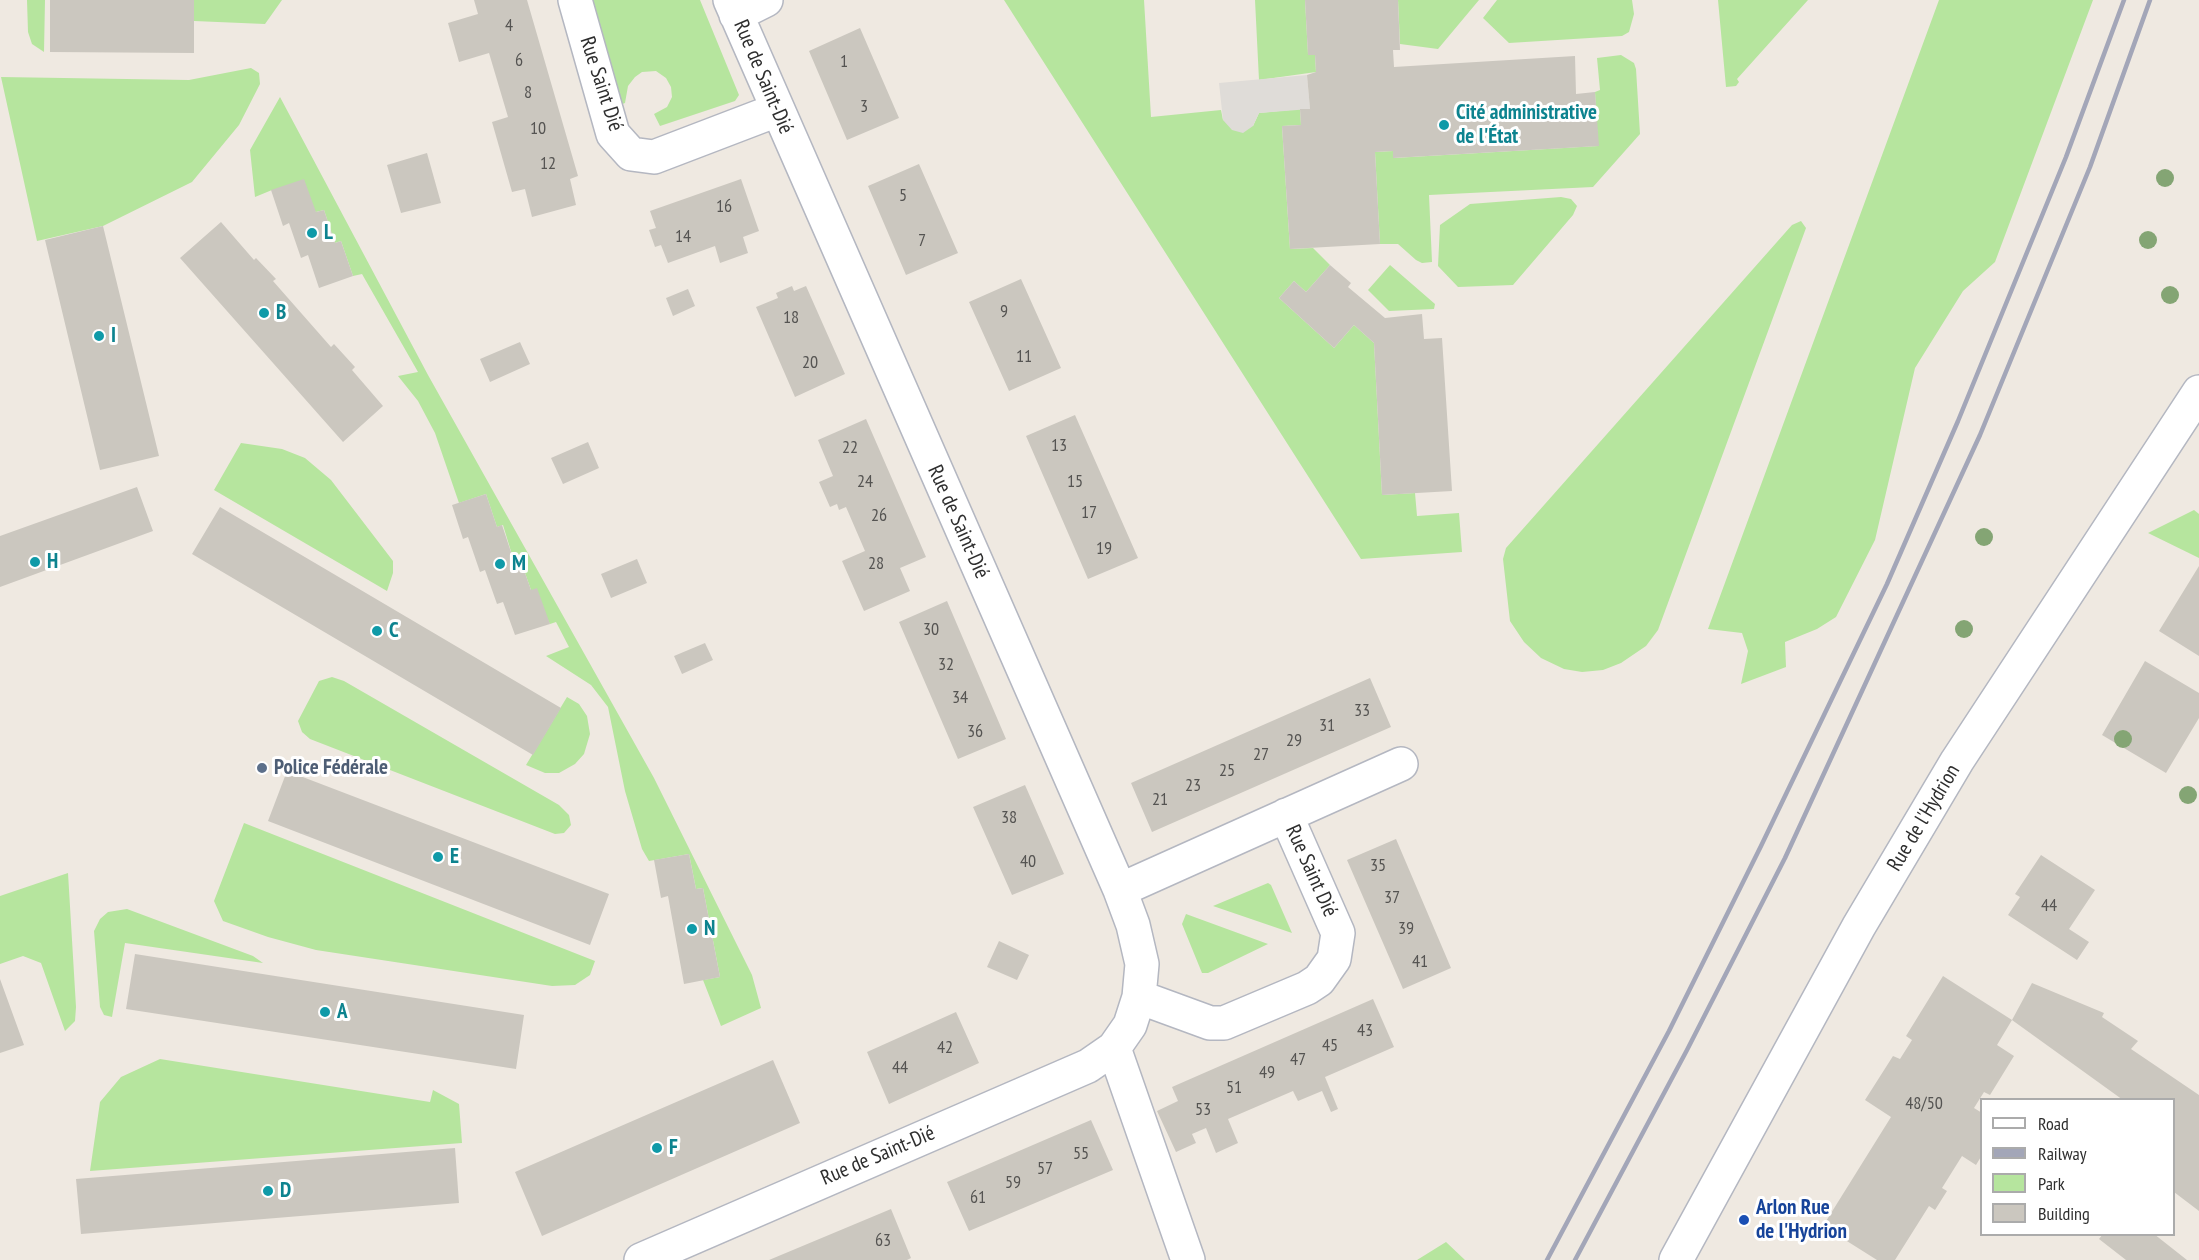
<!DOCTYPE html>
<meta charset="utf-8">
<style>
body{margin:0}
#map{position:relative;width:2199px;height:1260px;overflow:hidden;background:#efe9e1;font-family:"PT Sans Narrow",sans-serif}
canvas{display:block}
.legend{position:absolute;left:1980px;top:1098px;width:195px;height:138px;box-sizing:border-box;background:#fff;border:2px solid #ababab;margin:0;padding:8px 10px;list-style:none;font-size:18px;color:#2e2e2e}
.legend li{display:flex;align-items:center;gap:12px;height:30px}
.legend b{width:30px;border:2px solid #ababab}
</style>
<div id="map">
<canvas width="2199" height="1260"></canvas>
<ul class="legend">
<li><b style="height:8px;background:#fff"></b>Road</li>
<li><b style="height:8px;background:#a3a6b8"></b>Railway</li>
<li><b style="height:16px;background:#b6e59e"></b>Park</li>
<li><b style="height:16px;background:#cbc7bf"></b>Building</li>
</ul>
</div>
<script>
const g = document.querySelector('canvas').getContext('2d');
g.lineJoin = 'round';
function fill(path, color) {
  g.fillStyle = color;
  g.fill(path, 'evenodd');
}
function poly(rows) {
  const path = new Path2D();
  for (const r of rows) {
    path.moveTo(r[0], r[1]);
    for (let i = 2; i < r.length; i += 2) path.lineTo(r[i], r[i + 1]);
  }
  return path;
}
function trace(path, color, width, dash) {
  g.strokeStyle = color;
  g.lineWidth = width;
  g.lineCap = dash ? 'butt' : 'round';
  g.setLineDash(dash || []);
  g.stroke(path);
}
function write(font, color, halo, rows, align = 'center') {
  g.font = font + ' "PT Sans Narrow",sans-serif';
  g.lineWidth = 6;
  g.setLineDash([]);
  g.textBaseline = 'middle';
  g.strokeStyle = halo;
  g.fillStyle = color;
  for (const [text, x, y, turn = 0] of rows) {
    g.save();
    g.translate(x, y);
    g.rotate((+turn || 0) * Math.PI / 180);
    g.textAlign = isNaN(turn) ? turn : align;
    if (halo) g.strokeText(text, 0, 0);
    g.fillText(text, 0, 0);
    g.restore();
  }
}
const green = poly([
 [27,0,45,0,44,52,32,44,28,32],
 [194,0,282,0,265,24,194,21],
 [590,0,700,0,739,95,735,101,660,126,654,114,667,107,672,97,671,87,666,78,656,71,642,72,635,77,628,86,625,103,620,105],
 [1004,0,1144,0,1151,117,1221,110,1223,120,1253,126,1259,113,1300,109,1301,125,1282,126,1290,249,1313,248,1330,265,1306,292,1294,281,1279,298,1334,348,1354,325,1374,343,1382,495,1415,493,1417,516,1459,513,1462,552,1361,559],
 [1255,0,1305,0,1308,54,1315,55,1316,72,1259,80],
 [1398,0,1479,0,1438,49,1400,44],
 [1497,0,1632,0,1634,14,1629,32,1622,36,1509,43,1483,18],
 [1718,0,1808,0,1737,79,1739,82,1736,86,1726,87],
 [1939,0,2093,0,1995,262,1963,291,1915,368,1875,540,1836,617,1817,629,1785,642,1786,667,1741,684,1748,651,1742,633,1708,629],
 [1621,55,1634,63,1636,69,1640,134,1593,187,1429,195,1432,262,1422,263,1416,260,1398,244,1380,244,1375,152,1393,151,1394,158,1598,146,1595,92,1600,90,1597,58],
 [251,68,259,73,260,84,239,125,192,182,103,226,37,241,1,77,189,80],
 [280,97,428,375,654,778,752,975,761,1008,721,1026,703,980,720,977,703,888,696,889,689,854,649,861,642,849,625,791,608,707,591,685,546,656,569,647,556,622,550,624,531,590,519,556,513,558,503,525,497,527,486,494,459,503,435,433,418,401,398,376,418,372,362,274,353,276,341,241,335,243,324,210,316,212,272,190,255,197,250,150],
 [1561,197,1571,199,1577,206,1573,215,1513,285,1458,287,1438,266,1440,225,1470,204],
 [1801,221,1806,228,1658,630,1646,646,1621,663,1603,670,1582,672,1564,669,1541,658,1524,642,1510,621,1503,559,1506,548,1792,225],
 [1390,265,1435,304,1434,309,1389,311,1368,290],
 [241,443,282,449,305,458,331,480,393,561,393,573,387,591,214,490],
 [2194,510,2199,514,2199,558,2148,533],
 [332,677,344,681,559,805,569,815,571,825,564,833,555,834,310,739,302,732,298,721,319,681],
 [567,697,579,704,587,716,590,734,584,754,575,764,559,773,545,773,526,765],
 [244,823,595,961,590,975,575,985,552,986,316,950,268,937,223,921,214,901],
 [68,873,76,1007,75,1021,65,1031,41,963,23,956,0,964,0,896],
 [1268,883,1271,885,1292,933,1213,906],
 [127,909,253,956,263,963,125,943,112,1017,104,1015,100,1007,94,931,100,919,108,912],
 [1186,914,1268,944,1208,973,1202,973,1182,924],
 [160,1059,430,1102,433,1090,459,1104,462,1143,90,1171,100,1102,121,1077],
 [1446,1242,1465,1260,1417,1260]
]);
const plaza = poly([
 [1307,75,1310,109,1259,113,1253,126,1243,133,1232,130,1223,120,1219,83]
]);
const building = poly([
 [50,0,194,0,194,53,50,52],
 [474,0,527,0,578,176,570,179,576,205,532,217,525,189,512,192,492,122,508,117,489,53,459,62,448,23,478,14],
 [1305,0,1398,0,1400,50,1393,50,1394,67,1575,56,1576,94,1595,92,1599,146,1393,158,1393,151,1375,152,1380,244,1290,249,1282,126,1301,125,1300,109,1310,109,1307,75,1316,72,1315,55,1308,55],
 [860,28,899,118,847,140,809,51],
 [427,153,441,203,401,213,387,165],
 [919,164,958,253,906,275,868,186],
 [304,179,316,212,324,210,335,243,341,241,353,276,319,288,308,255,301,258,289,223,283,226,271,190],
 [741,179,759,231,743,237,748,253,720,263,715,246,668,263,661,245,655,247,649,230,656,228,650,211],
 [221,222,254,260,256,258,276,279,273,281,331,347,334,344,355,367,352,370,383,406,343,442,180,258],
 [103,226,159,456,100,470,45,240],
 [1330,265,1351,283,1348,287,1385,318,1422,314,1424,339,1442,338,1452,491,1382,495,1374,343,1354,325,1334,348,1279,298,1294,281,1306,292],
 [1021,279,1061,368,1009,391,969,302],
 [792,286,794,291,806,286,845,374,795,397,756,307,778,298,776,293],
 [688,289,695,306,673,316,666,298],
 [520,342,530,364,490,382,480,359],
 [1075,415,1138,558,1088,579,1026,436],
 [866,419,926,557,900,568,910,591,864,611,842,561,865,551,846,507,839,510,837,504,830,507,819,482,833,476,818,440],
 [588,442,599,468,563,484,551,458],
 [137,487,153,531,0,587,0,536],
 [486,494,497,527,502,525,513,558,519,556,531,590,537,588,550,624,515,635,503,602,497,604,485,570,480,572,468,537,463,539,452,505],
 [220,507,561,708,533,755,192,554],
 [637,559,647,583,611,598,601,574],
 [2199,566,2199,656,2159,631],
 [947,601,1006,739,958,759,899,622],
 [705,643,713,660,682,674,674,656],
 [2145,661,2199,693,2199,718,2166,773,2102,735],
 [1370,678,1391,727,1152,832,1131,783],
 [287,771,609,894,590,945,268,821],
 [1025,785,1064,874,1012,895,973,807],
 [1396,839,1451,968,1403,989,1347,860],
 [689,854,696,889,703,888,720,977,684,984,668,896,661,898,654,860],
 [2041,855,2095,890,2069,929,2089,942,2077,960,2008,915,2020,897,2015,894],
 [999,941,1029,955,1017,980,987,967],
 [135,954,524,1015,516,1069,126,1009],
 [1943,976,2012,1020,1997,1045,2014,1056,1990,1095,1984,1092,1974,1108,1982,1113,1982,1155,1976,1165,1962,1156,1942,1188,1947,1191,1935,1210,1929,1206,1895,1260,1877,1260,1823,1226,1891,1117,1865,1100,1893,1056,1900,1059,1912,1040,1906,1036],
 [0,979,24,1045,0,1053],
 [2032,983,2104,1013,2102,1017,2138,1041,2131,1049,2199,1095,2199,1211,2174,1192,2174,1100,2123,1100,2012,1020],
 [1373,999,1394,1047,1325,1077,1338,1109,1331,1112,1322,1091,1298,1101,1293,1091,1228,1119,1238,1143,1216,1153,1206,1128,1192,1134,1196,1143,1176,1152,1157,1111,1178,1101,1172,1087],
 [956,1012,979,1063,889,1104,867,1052],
 [773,1060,800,1123,542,1236,515,1172],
 [1091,1120,1113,1170,969,1231,947,1182],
 [455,1148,459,1203,81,1234,76,1179],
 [891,1209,911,1258,907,1260,769,1260],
 [2103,1234,2154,1234,2187,1260,2126,1260,2099,1239]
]);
const minor = poly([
 [575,0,613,134,631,154,654,157,777,110],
 [736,15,766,0],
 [1120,890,1401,764],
 [1139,997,1210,1023,1224,1023,1307,988,1319,980,1334,959,1338,933,1286,815],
 [1114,1048,1188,1260],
 [641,1260,1088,1066,1114,1048,1130,1025,1139,997,1142,964,1133,925,1120,890,730,0],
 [1676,1260,1859,926,1957,761,2199,392]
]);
const rail = poly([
 [1547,1260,1669,1031,1761,846,1887,584,1958,421,2066,157,2124,0],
 [1575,1260,1687,1050,1785,858,1980,435,2090,167,2150,0]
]);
const trees = [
 [2165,178],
 [2148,240],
 [2170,295],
 [1984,537],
 [1964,629],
 [2123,739],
 [2188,795]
];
const markers = [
 [1444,125,6,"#0f9aa8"],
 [312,233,6,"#0f9aa8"],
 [264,313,6,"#0f9aa8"],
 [99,336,6,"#0f9aa8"],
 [35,562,6,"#0f9aa8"],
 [500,564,6,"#0f9aa8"],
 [377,631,6,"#0f9aa8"],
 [262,768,6,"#5c6f8a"],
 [438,857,6,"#0f9aa8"],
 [692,929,6,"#0f9aa8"],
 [325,1012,6,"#0f9aa8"],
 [657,1148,6,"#0f9aa8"],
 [268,1191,6,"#0f9aa8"],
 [1744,1220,6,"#1a4fb4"]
];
const numberNames = [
 ["4",509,26],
 ["6",519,61],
 ["1",844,62],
 ["8",528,93],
 ["3",864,107],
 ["10",538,129],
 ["12",548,164],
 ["5",903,196],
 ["16",724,207],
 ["14",683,237],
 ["7",922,241],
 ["9",1004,312],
 ["18",791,318],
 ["11",1024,357],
 ["20",810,363],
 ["13",1059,446],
 ["22",850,448],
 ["24",865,482],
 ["15",1075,482],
 ["17",1089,513],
 ["26",879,516],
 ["19",1104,549],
 ["28",876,564],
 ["30",931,630],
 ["32",946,665],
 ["34",960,698],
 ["33",1362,711],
 ["31",1327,726],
 ["36",975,732],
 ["29",1294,741],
 ["27",1261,755],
 ["25",1227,771],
 ["23",1193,786],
 ["21",1160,800],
 ["38",1009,818],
 ["40",1028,862],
 ["35",1378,866],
 ["37",1392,898],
 ["44",2049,906],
 ["39",1406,929],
 ["41",1420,962],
 ["43",1365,1031],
 ["45",1330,1046],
 ["42",945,1048],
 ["47",1298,1060],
 ["44",900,1068],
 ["49",1267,1073],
 ["51",1234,1088],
 ["48/50",1924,1104],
 ["53",1203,1110],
 ["55",1081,1154],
 ["57",1045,1169],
 ["59",1013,1183],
 ["61",978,1198],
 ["63",883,1241]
];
const streetNames = [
 ["Rue de Saint-Dié",763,77,67],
 ["Rue Saint Dié",601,84,72],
 ["Rue de Saint-Dié",958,522,66],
 ["Rue de l'Hydrion",1924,818,-59],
 ["Rue Saint Dié",1311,871,66],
 ["Rue de Saint-Dié",878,1156,-23]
];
const cultureNames = [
 ["Cité administrative",1456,113],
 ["de l'État",1456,137],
 ["L",324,233],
 ["B",276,313],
 ["I",111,336],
 ["H",47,562],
 ["M",512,564],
 ["C",389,631],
 ["E",450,857],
 ["N",704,929],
 ["A",337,1012],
 ["F",669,1148],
 ["D",280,1191]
];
const serviceNames = [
 ["Police Fédérale",274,768]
];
const transitNames = [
 ["Arlon Rue",1756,1208],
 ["de l'Hydrion",1756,1232]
];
fill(green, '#b6e59e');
fill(plaza, '#dfdcd8');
fill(building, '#cbc7bf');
trace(minor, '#b4b7c1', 36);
trace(minor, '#fff', 33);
trace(rail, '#a3a6b8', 4.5);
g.fillStyle = '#84a574';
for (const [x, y] of trees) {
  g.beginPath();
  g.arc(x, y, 9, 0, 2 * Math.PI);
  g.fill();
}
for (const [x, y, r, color] of markers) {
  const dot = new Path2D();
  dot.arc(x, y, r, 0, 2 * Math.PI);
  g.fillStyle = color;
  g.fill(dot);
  trace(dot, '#fff', 2);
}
write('18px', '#555452', null, numberNames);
write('21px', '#2e2e2e', '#fff', streetNames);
write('bold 21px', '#0d838f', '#fff', cultureNames, 'left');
write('bold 21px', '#4e5e75', '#fff', serviceNames, 'left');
write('bold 21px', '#164399', '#fff', transitNames, 'left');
</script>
